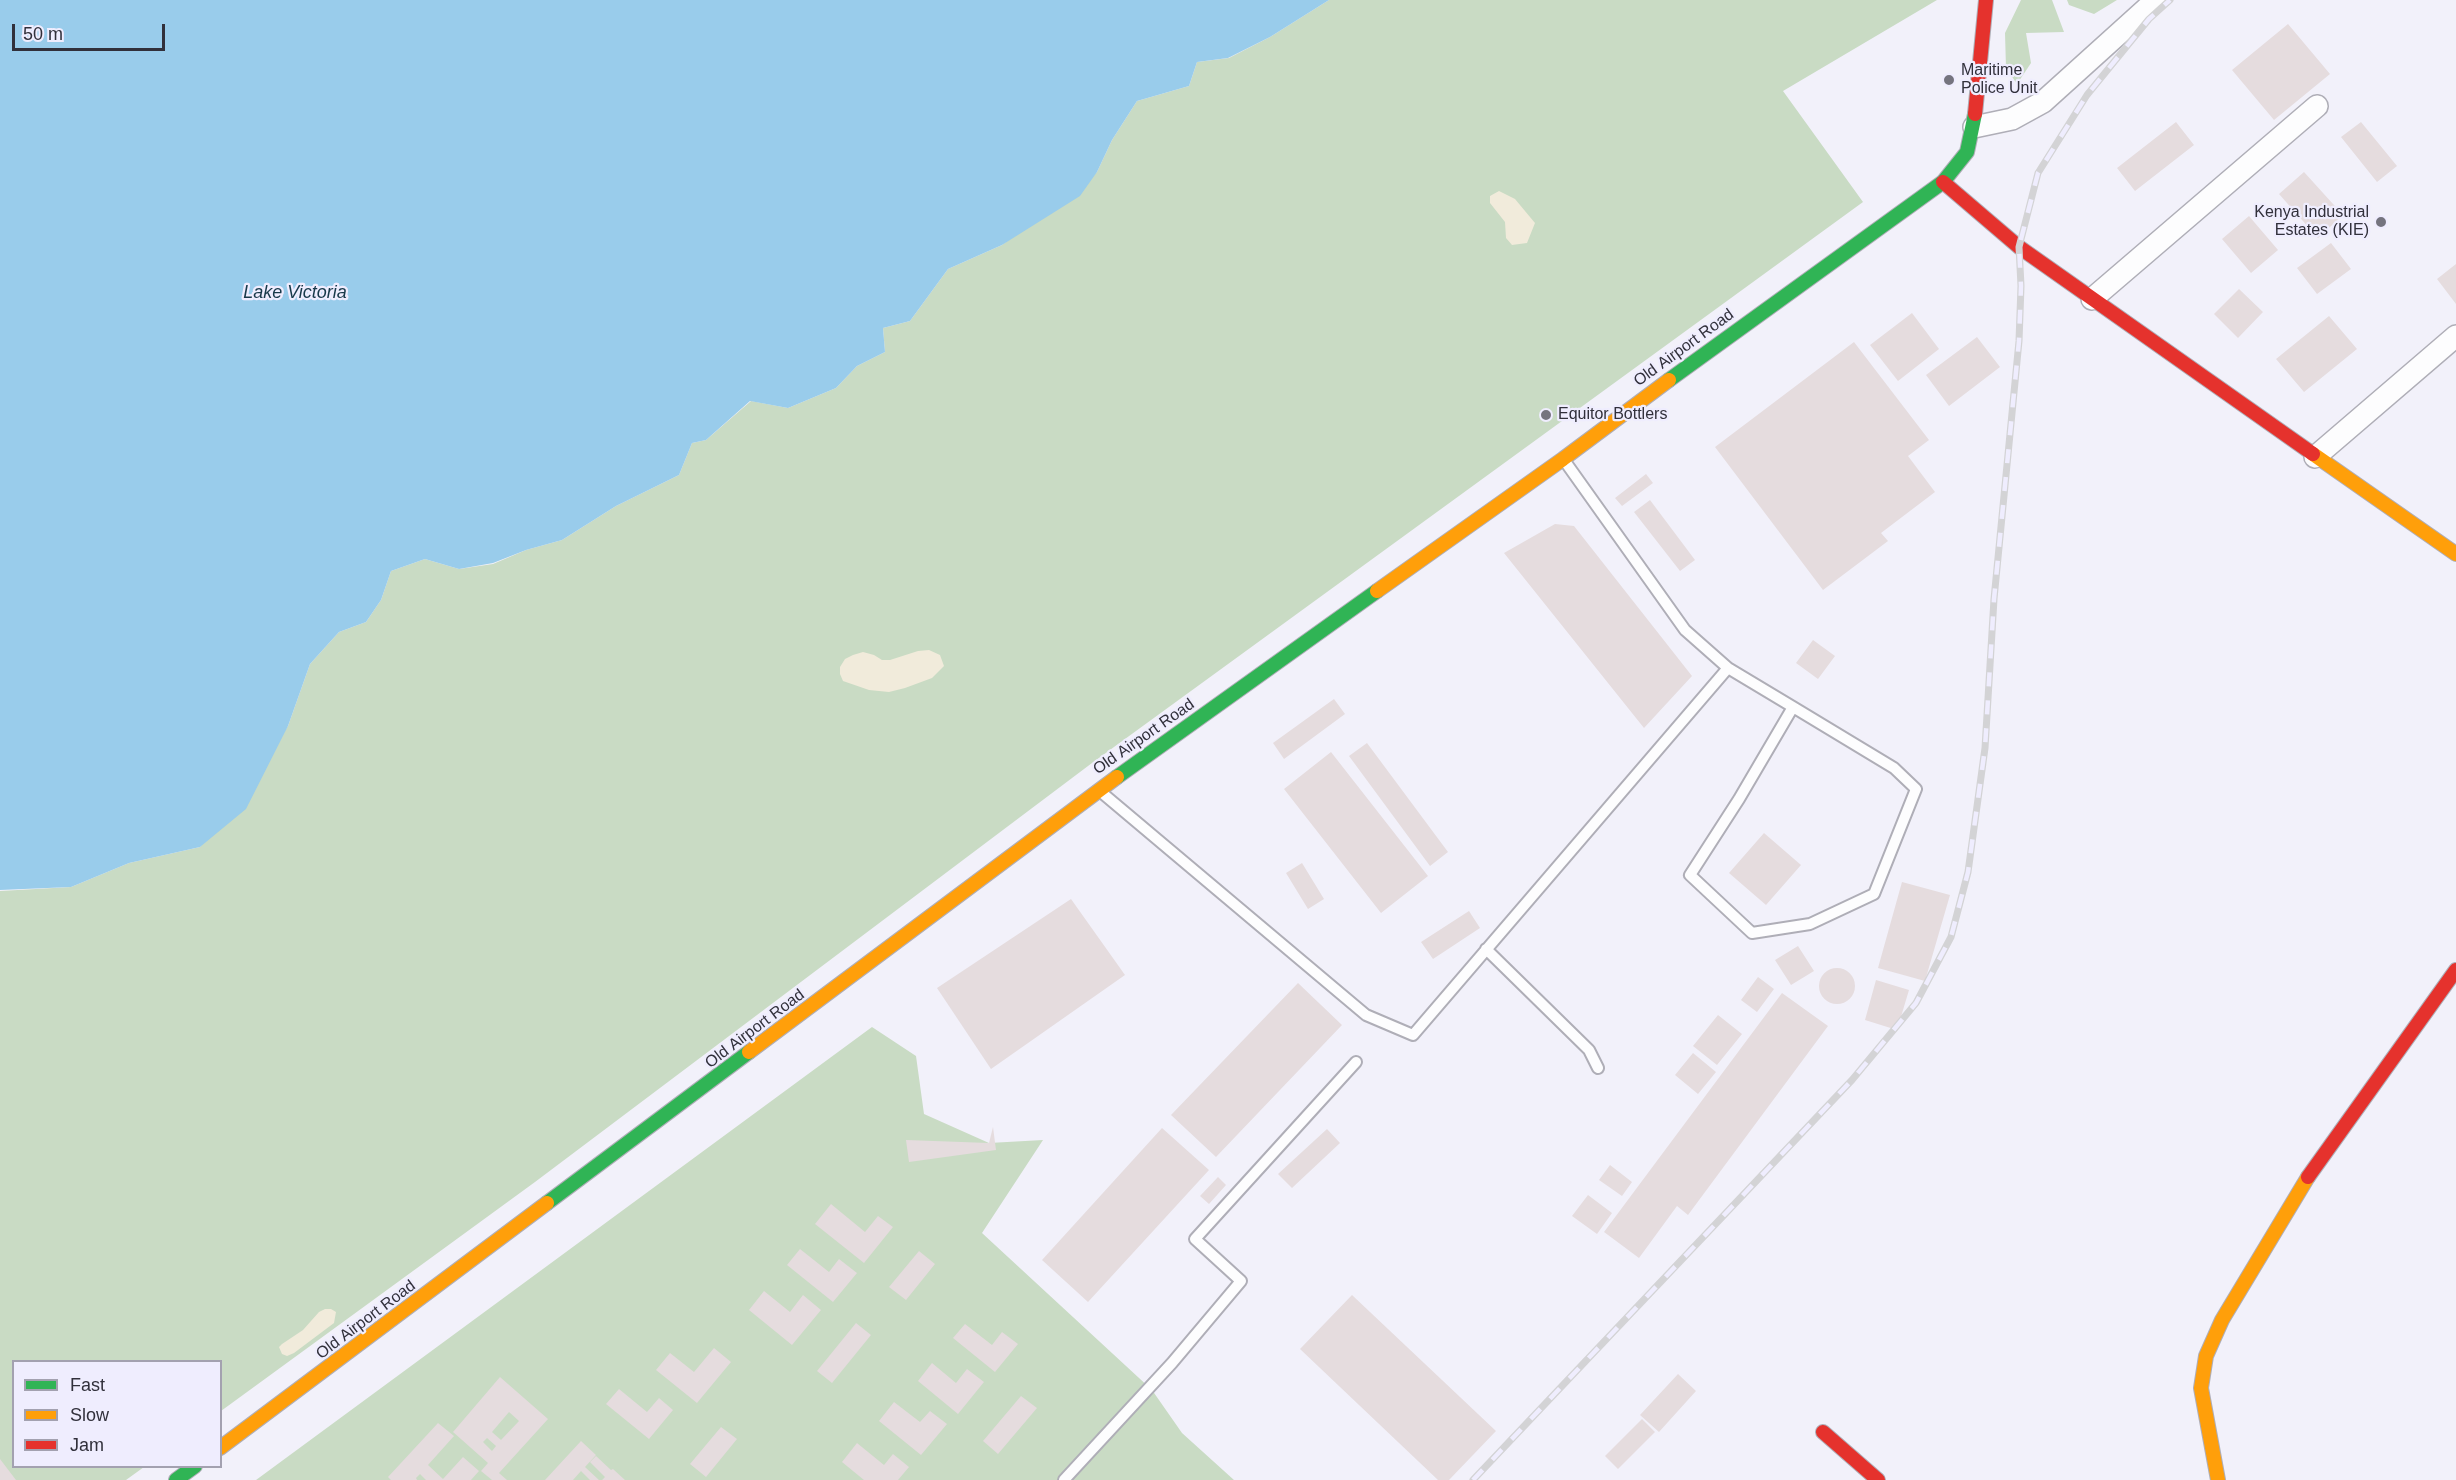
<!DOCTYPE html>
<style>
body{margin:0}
#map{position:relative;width:2456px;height:1480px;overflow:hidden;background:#f2f1fa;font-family:Helvetica,sans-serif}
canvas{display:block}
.legend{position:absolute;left:12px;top:1360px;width:210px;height:108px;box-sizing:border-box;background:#efedfe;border:2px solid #a3a1b0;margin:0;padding:8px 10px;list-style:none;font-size:18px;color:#31303b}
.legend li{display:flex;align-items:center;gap:12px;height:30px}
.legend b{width:30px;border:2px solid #a3a1b0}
.scale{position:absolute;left:12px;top:24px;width:153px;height:27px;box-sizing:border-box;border:3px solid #31303b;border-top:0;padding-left:8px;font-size:18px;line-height:21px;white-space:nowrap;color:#31303b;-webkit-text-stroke:4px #efedfe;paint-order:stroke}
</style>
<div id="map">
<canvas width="2456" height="1480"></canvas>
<ul class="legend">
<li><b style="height:8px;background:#30b455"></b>Fast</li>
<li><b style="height:8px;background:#ff9f0a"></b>Slow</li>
<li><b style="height:8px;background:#e5322d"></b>Jam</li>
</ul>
<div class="scale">50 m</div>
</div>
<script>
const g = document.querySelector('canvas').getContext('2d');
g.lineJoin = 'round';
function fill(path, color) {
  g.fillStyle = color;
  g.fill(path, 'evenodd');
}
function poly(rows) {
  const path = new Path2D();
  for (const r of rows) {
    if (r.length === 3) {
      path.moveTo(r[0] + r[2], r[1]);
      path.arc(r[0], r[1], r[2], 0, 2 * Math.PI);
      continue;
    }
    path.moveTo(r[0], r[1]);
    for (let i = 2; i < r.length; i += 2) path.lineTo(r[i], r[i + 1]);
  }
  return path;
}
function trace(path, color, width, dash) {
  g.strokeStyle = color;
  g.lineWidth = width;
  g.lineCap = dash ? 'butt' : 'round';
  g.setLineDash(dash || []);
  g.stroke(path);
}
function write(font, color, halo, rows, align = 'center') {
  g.font = font + ' Helvetica,sans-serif';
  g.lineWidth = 4.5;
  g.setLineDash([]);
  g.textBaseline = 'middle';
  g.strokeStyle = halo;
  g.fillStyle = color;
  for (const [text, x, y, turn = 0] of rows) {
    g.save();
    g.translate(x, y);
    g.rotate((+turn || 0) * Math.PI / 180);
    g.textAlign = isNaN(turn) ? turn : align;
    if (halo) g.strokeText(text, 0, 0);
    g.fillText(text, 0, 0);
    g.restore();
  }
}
const green = poly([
 [1329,0,1937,0,1783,91,1863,202,1092,763,535,1182,221,1411,220,1362,14,1362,14,1466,144,1467,126,1480,0,1480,0,891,71,887,129,863,200,847,288,726,310,664,339,632,366,622,381,600,391,571,425,559,459,569,493,564,526,550,562,540,616,506,679,475,692,443,706,440,751,401,788,408,836,388,857,366,885,352,883,328,910,321,948,269,1002,245,1097,172,1112,140,1137,101,1189,86,1197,62,1229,58,1270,37],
 [2021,0,2052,0,2064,32,2026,33,2031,63,2017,84,2006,68,2005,33],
 [2067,0,2117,0,2094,14,2069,5],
 [872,1027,916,1056,924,1114,989,1143,1043,1140,982,1233,1152,1390,1182,1433,1234,1480,256,1480]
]);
const sand = poly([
 [1499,191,1515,199,1535,223,1527,243,1512,245,1506,238,1505,222,1490,203,1490,196],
 [929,650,940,655,944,666,932,678,905,688,889,692,869,690,843,681,840,674,840,667,845,659,853,655,863,652,874,655,882,660,890,660,918,651],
 [325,1309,331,1309,336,1312,334,1323,294,1353,287,1356,282,1354,279,1347,282,1344,303,1330,319,1312]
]);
const water = poly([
 [0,0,1329,0,1270,37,1228,58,1197,62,1189,86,1137,101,1112,140,1097,172,1080,196,1002,245,948,269,910,321,883,328,885,352,857,366,836,388,788,408,750,401,706,440,692,443,679,475,616,506,562,540,526,550,493,563,459,569,425,559,391,571,381,600,366,622,339,632,310,664,288,726,246,809,200,847,129,863,71,887,0,890]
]);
const building = poly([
 [2288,24,2330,74,2274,120,2232,70],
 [2176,122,2194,145,2135,191,2117,168],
 [2361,122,2397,166,2377,182,2341,137],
 [2304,172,2343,215,2318,238,2279,194],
 [2249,216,2278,250,2251,273,2222,239],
 [2331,243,2351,269,2317,294,2297,268],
 [2456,264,2456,304,2437,279],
 [2239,289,2263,312,2238,338,2214,314],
 [1912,313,1939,349,1898,381,1870,345],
 [2329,316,2357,349,2304,392,2276,359],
 [1977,337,2000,367,1949,406,1926,375],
 [1854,342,1929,440,1908,456,1935,492,1881,533,1888,541,1823,590,1715,447],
 [1646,474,1653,483,1622,506,1615,498],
 [1650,500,1695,560,1680,571,1634,512],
 [1555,524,1574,526,1692,676,1644,728,1504,553],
 [1813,640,1835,656,1818,679,1796,663],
 [1334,699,1345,714,1284,759,1273,743],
 [1367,743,1448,852,1430,866,1349,756],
 [1331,752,1428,876,1381,913,1284,789],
 [1764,833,1801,865,1766,905,1729,873],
 [1302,863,1324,899,1308,909,1286,873],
 [1902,882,1950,895,1925,981,1878,968],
 [1071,899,1125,975,991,1069,937,988],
 [1469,911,1480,928,1433,959,1421,942],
 [1798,946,1814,971,1791,985,1775,960],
 [1837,986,18],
 [1758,977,1774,989,1757,1012,1741,1000],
 [1876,980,1909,990,1897,1030,1865,1020],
 [1298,983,1342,1025,1216,1157,1171,1115],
 [1782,993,1828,1026,1688,1215,1677,1206,1639,1258,1604,1232],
 [1718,1015,1742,1034,1717,1065,1693,1046],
 [1693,1053,1716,1072,1698,1094,1675,1075],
 [993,1127,996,1150,909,1162,906,1140,989,1143],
 [1162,1128,1209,1170,1088,1302,1042,1260],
 [1327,1129,1340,1143,1292,1188,1278,1174],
 [1610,1165,1632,1182,1622,1196,1599,1180],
 [1218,1177,1226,1185,1209,1204,1200,1196],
 [1588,1195,1612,1213,1597,1234,1572,1216],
 [831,1204,865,1232,878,1216,893,1227,864,1263,815,1224],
 [800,1249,829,1272,839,1259,857,1273,833,1302,787,1265],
 [919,1251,935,1264,906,1300,889,1287],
 [764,1291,790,1312,803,1295,821,1310,792,1345,749,1310],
 [1352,1295,1496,1431,1449,1480,1438,1480,1300,1349],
 [856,1323,871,1335,832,1383,817,1371],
 [965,1324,992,1345,1002,1332,1018,1344,995,1372,953,1338],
 [714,1348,731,1362,697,1403,656,1370,670,1353,694,1372],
 [932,1363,956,1383,967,1369,984,1382,958,1414,918,1381],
 [1678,1374,1696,1391,1659,1432,1640,1415],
 [500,1377,548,1419,499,1473,507,1480,492,1480,481,1471,488,1463,453,1432],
 [509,1412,519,1421,501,1440,492,1432],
 [487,1438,496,1446,492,1451,483,1442],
 [619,1389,647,1412,659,1398,673,1410,649,1439,606,1404],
 [1021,1396,1037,1408,998,1454,983,1441],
 [894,1402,920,1422,930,1411,947,1424,921,1455,879,1421],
 [1642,1419,1655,1432,1618,1469,1605,1456],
 [438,1423,454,1436,428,1465,443,1479,463,1457,479,1471,471,1480,426,1480,420,1474,416,1478,417,1480,391,1480,388,1477],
 [721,1427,737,1439,706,1477,690,1464],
 [581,1441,596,1455,585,1467,599,1480,590,1480,581,1471,573,1480,545,1480],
 [857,1443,884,1465,893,1454,909,1467,898,1480,864,1480,842,1462],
 [596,1456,611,1470,613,1469,625,1480,602,1480,605,1477,590,1462],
 [0,1459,16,1480,0,1480]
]);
const lane = poly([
 [1564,460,1685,630,1728,668],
 [1101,792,1366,1015,1413,1035,1728,668,1793,707,1894,768,1916,789,1874,894,1810,924,1752,933,1690,875,1739,799,1793,707],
 [1486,949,1589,1050,1598,1068],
 [1064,1480,1172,1363,1241,1281,1195,1239,1356,1062]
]);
const street = poly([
 [1974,127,2012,119,2043,102,2156,0],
 [2092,299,2317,106],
 [2315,457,2456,336]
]);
const fast = poly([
 [1669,380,1943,182,1967,152,1975,114],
 [1117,777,1377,591],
 [547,1203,749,1052],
 [176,1480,195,1466]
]);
const slow = poly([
 [2313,454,2456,554],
 [1377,591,1563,459,1669,380],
 [749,1052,1117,777],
 [220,1448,547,1203],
 [2218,1480,2201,1388,2206,1356,2222,1320,2308,1177]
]);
const jam = poly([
 [1975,114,1986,0],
 [1943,182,2019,247,2313,454],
 [2308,1177,2456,970],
 [1823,1432,1878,1480]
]);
const rail = poly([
 [1473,1480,1852,1080,1916,1003,1951,937,1968,872,1985,748,1994,599,2019,341,2021,286,2019,247,2038,173,2087,95,2149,19,2170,0]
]);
const markers = [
 [1949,80,6,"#75747e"],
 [2381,222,6,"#75747e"],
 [1546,415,6,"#75747e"]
];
const poiNames = [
 ["Maritime",1961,71],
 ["Police Unit",1961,89],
 ["Kenya Industrial",2369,213,"right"],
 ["Estates (KIE)",2369,231,"right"],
 ["Equitor Bottlers",1558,415]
];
const streetNames = [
 ["Old Airport Road",1684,348,-36],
 ["Old Airport Road",1144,737,-35],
 ["Old Airport Road",755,1029,-37],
 ["Old Airport Road",366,1320,-37]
];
const waterNames = [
 ["Lake Victoria",295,293]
];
fill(green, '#c9dbc4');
fill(sand, '#f1ebdb');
fill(water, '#99cceb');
fill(building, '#e5dcde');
trace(lane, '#afaeb7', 14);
trace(street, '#afaeb7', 24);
trace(fast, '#afaeb7', 16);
trace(slow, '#afaeb7', 16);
trace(jam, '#afaeb7', 16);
trace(lane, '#fdfdfe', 10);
trace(street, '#fdfdfe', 21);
trace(fast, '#30b455', 14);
trace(slow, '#ff9f0a', 14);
trace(jam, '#e5322d', 14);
trace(rail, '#d3d3d5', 7);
trace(rail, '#efedfe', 4.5, [14]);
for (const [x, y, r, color] of markers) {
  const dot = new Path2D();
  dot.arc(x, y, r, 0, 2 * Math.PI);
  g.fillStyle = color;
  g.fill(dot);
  trace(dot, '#efedfe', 2);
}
write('16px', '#31303b', '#efedfe', poiNames, 'left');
write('16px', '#31303b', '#efedfe', streetNames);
write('italic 18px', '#18394a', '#efedfe', waterNames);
</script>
